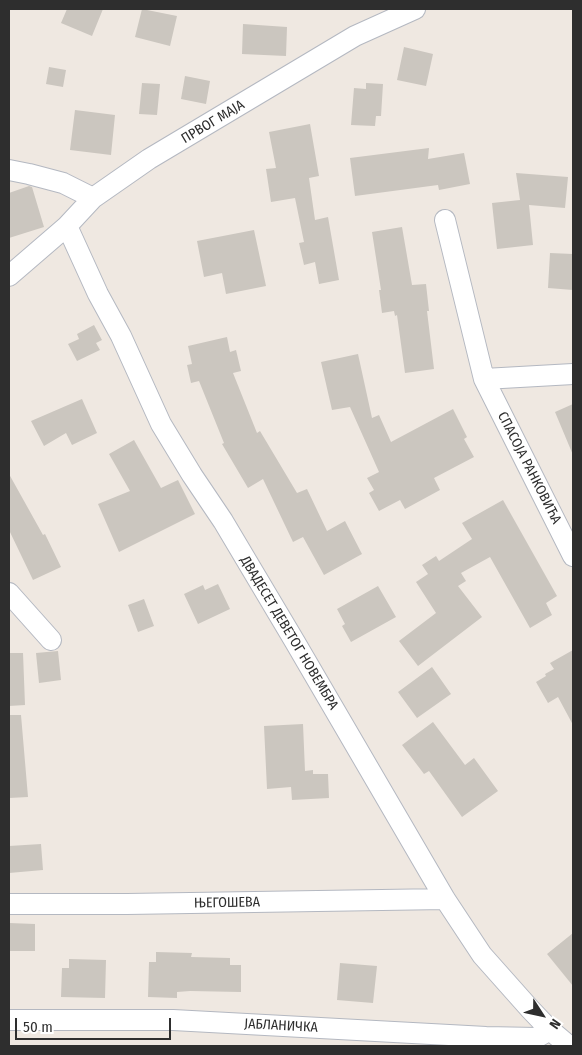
<!DOCTYPE html>
<meta charset="utf-8">
<style>
body{margin:0}
#map{position:relative;width:582px;height:1055px;overflow:hidden;background:#efe8e1;font-family:"Fira Sans Condensed",sans-serif}
canvas{display:block}
.frame{position:absolute;inset:0;border:10px solid #2e2e2e;pointer-events:none}
.north{position:absolute;left:517px;top:990px;width:50px;height:50px;-webkit-text-stroke:4px #fff;paint-order:stroke;rotate:125deg;font-size:14px;font-weight:700;line-height:20px;text-align:center;color:#2e2e2e}
.north::after{content:'';display:block;margin:auto;width:18px;height:22px;background:#2e2e2e;clip-path:polygon(50% 0,100% 100%,50% 72%,0 100%)}
.scale{position:absolute;left:15px;top:1018px;width:156px;height:22px;box-sizing:border-box;border:2px solid #2e2e2e;border-top:0;padding-left:6px;font-size:15px;line-height:18px;white-space:nowrap;color:#2e2e2e;-webkit-text-stroke:4px #fff;paint-order:stroke}
</style>
<div id="map">
<canvas width="582" height="1055"></canvas>
<div class="frame"></div>
<div class="north">N</div>
<div class="scale">50 m</div>
</div>
<script>
const g = document.querySelector('canvas').getContext('2d');
g.lineJoin = 'round';
function fill(path, color) {
  g.fillStyle = color;
  g.fill(path, 'evenodd');
}
function poly(rows) {
  const path = new Path2D();
  for (const r of rows) {
    path.moveTo(r[0], r[1]);
    for (let i = 2; i < r.length; i += 2) path.lineTo(r[i], r[i + 1]);
  }
  return path;
}
function trace(path, color, width, dash) {
  g.strokeStyle = color;
  g.lineWidth = width;
  g.lineCap = dash ? 'butt' : 'round';
  g.setLineDash(dash || []);
  g.stroke(path);
}
function write(font, color, halo, rows, align = 'center') {
  g.font = font + ' "Fira Sans Condensed",sans-serif';
  g.lineWidth = 5;
  g.setLineDash([]);
  g.textBaseline = 'middle';
  g.strokeStyle = halo;
  g.fillStyle = color;
  for (const [text, x, y, turn = 0] of rows) {
    g.save();
    g.translate(x, y);
    g.rotate((+turn || 0) * Math.PI / 180);
    g.textAlign = isNaN(turn) ? turn : align;
    if (halo) g.strokeText(text, 0, 0);
    g.fillText(text, 0, 0);
    g.restore();
  }
}
const building = poly([
 [67,9,103,9,92,36,61,23],
 [142,9,177,16,170,46,135,37],
 [243,24,287,27,286,56,242,54],
 [404,47,433,54,426,86,397,80],
 [49,67,66,70,63,87,46,84],
 [185,76,210,81,206,104,181,99],
 [142,83,160,84,157,115,139,114],
 [366,83,383,84,381,116,376,116,375,126,351,125,354,88,366,89],
 [75,110,115,115,111,155,70,150],
 [310,124,319,176,309,178,315,220,328,217,339,280,319,284,315,262,304,265,299,243,304,242,295,198,271,202,266,169,276,168,269,132],
 [429,148,428,159,464,153,470,184,439,190,438,185,355,196,350,158],
 [516,173,568,177,565,208,529,205,533,245,497,249,492,203,520,200],
 [29,186,32,187,44,227,9,238,9,193],
 [402,227,412,285,426,284,429,311,427,311,434,369,405,373,397,315,395,316,394,311,382,313,379,290,381,290,372,232],
 [254,230,266,286,226,294,222,273,204,277,197,241],
 [550,253,573,254,573,290,548,288],
 [94,325,102,340,96,343,100,350,77,361,68,344,79,339,77,334],
 [227,337,230,352,236,350,241,371,233,373,257,433,260,431,297,493,307,489,327,531,345,521,362,554,324,575,303,537,293,542,263,479,248,488,222,444,224,443,199,381,191,383,187,365,192,364,188,346],
 [358,354,372,418,379,415,391,442,453,409,467,437,464,439,474,457,434,478,440,490,405,509,400,500,379,511,369,493,374,490,367,478,379,472,350,407,332,410,321,362],
 [82,399,97,433,72,445,66,433,44,446,31,421],
 [573,404,573,455,555,412],
 [134,440,161,488,178,480,195,514,119,552,98,504,130,491,109,454],
 [9,474,43,535,45,534,61,567,33,580,9,530],
 [503,500,557,596,546,603,552,615,530,628,490,557,461,573,466,581,458,586,482,617,418,666,399,641,436,613,416,582,428,574,422,565,436,556,439,561,472,539,462,523],
 [218,584,230,609,198,624,184,594,203,585,205,590],
 [378,586,396,617,351,642,342,626,345,624,337,609],
 [144,599,154,626,138,632,128,605],
 [573,650,573,725,558,697,548,703,536,682,546,676,545,674,554,669,550,663],
 [58,651,61,680,39,683,36,653],
 [9,653,23,653,25,705,9,706],
 [432,667,451,694,417,718,398,692],
 [9,715,21,715,28,797,9,798],
 [433,722,465,765,474,758,498,791,462,817,429,771,424,774,402,745],
 [303,724,305,771,313,770,313,774,328,774,329,798,292,800,291,787,267,789,264,726],
 [41,844,43,870,9,873,9,846],
 [9,923,35,924,35,951,9,951],
 [573,933,573,986,547,954],
 [156,952,192,953,191,957,230,958,230,965,241,965,241,992,190,991,177,992,177,998,148,997,149,962,156,962],
 [69,959,106,960,105,998,61,997,62,968,69,968],
 [340,963,377,966,373,1003,337,1000]
]);
const minor = poly([
 [9,170,29,174,63,183,93,198,149,159,355,36,415,9],
 [93,198,67,226,98,294,121,336,161,424,192,475,223,521,295,642,445,899,482,955,530,1009,550,1030,569,1046],
 [445,220,484,379,573,556],
 [9,276,67,226],
 [484,379,573,374],
 [9,593,51,640],
 [9,904,127,904,445,899],
 [9,1020,173,1020,486,1037,536,1038,550,1030]
]);
const streetNames = [
 ["ПРВОГ МАЈА",213,122,-31],
 ["СПАСОЈА РАНКОВИЋА",529,468,63],
 ["ДВАДЕСЕТ ДЕВЕТОГ НОВЕМБРА",289,633,59],
 ["ЊЕГОШЕВА",227,903,-1],
 ["ЈАБЛАНИЧКА",281,1026,3]
];
fill(building, '#cbc6bf');
trace(minor, '#b4b8c1', 22);
trace(minor, '#fff', 20);
write('14px', '#2e2e2e', '#fff', streetNames);
</script>
